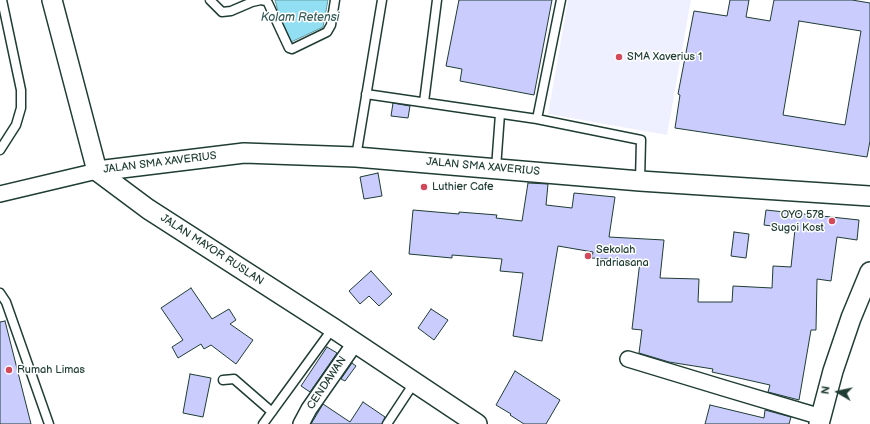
<!DOCTYPE html>
<style>
body{margin:0}
#map{position:relative;width:870px;height:424px;overflow:hidden;background:#fff;font-family:"Balsamiq Sans",sans-serif}
canvas{display:block}
.north{position:absolute;left:818px;top:372px;width:40px;height:40px;-webkit-text-stroke:3px #fff;paint-order:stroke;rotate:279deg;font-size:11px;font-weight:700;line-height:16px;text-align:center;color:#1f3d34}
.north::after{content:'';display:block;margin:auto;width:14px;height:18px;background:#1f3d34;clip-path:polygon(50% 0,100% 100%,50% 72%,0 100%)}
</style>
<div id="map">
<canvas width="870" height="424"></canvas>
<div class="north">N</div>
</div>
<script>
const g = document.querySelector('canvas').getContext('2d');
g.lineJoin = 'round';
function fill(path, color) {
  g.fillStyle = color;
  g.fill(path, 'evenodd');
}
function poly(rows) {
  const path = new Path2D();
  for (const r of rows) {
    path.moveTo(r[0], r[1]);
    for (let i = 2; i < r.length; i += 2) path.lineTo(r[i], r[i + 1]);
  }
  return path;
}
function trace(path, color, width, dash) {
  g.strokeStyle = color;
  g.lineWidth = width;
  g.lineCap = dash ? 'butt' : 'round';
  g.setLineDash(dash || []);
  g.stroke(path);
}
function write(font, color, halo, rows, align = 'center') {
  g.font = font + ' "Balsamiq Sans",sans-serif';
  g.lineWidth = 3;
  g.setLineDash([]);
  g.textBaseline = 'middle';
  g.strokeStyle = halo;
  g.fillStyle = color;
  for (const [text, x, y, turn = 0] of rows) {
    g.save();
    g.translate(x, y);
    g.rotate((+turn || 0) * Math.PI / 180);
    g.textAlign = isNaN(turn) ? turn : align;
    if (halo) g.strokeText(text, 0, 0);
    g.fillText(text, 0, 0);
    g.restore();
  }
}
const built = poly([
 [568,0,691,0,667,135,548,114]
]);
const water = poly([
 [275,0,328,0,323,27,291,42,279,15,275,0]
]);
const building = poly([
 [459,0,552,0,534,95,460,81,462,69,446,66,459,0],
 [730,0,749,0,746,17,770,21,774,0,852,0,870,3,870,141,867,157,675,128,680,95,678,94,694,11,727,16,730,0],
 [799,21,861,31,845,125,783,115,799,21],
 [393,103,410,106,408,118,391,116,393,103],
 [378,173,382,196,364,199,360,177,378,173],
 [528,183,548,184,546,205,572,208,574,193,615,197,609,237,664,240,660,278,699,279,698,302,732,302,733,286,772,288,773,266,791,267,795,229,764,225,766,210,859,220,857,240,837,237,831,281,817,279,816,330,811,330,799,400,768,392,770,385,712,372,713,369,669,362,639,353,642,330,632,329,640,261,592,258,593,252,558,246,542,341,513,336,523,273,500,271,502,259,452,255,452,258,409,254,413,210,459,214,459,212,497,215,496,218,522,221,528,183],
 [734,232,749,234,746,258,731,256,734,232],
 [371,271,392,294,379,306,369,296,360,304,349,291,371,271],
 [191,288,212,319,229,309,236,320,230,324,253,340,236,364,211,345,204,349,201,344,178,358,172,347,183,340,161,308,191,288],
 [431,309,448,320,434,340,418,328,431,309],
 [5,321,31,424,0,424,0,322,5,321],
 [327,347,337,353,310,392,301,386,327,347],
 [352,363,356,366,345,381,341,379,352,363],
 [515,371,560,400,546,424,524,424,510,415,511,414,496,405,515,371],
 [190,374,211,378,203,417,183,413,190,374],
 [363,402,385,417,382,424,311,424,323,404,350,422,363,402],
 [710,405,764,418,765,410,791,417,789,424,705,424,710,405]
]);
const service = poly([
 [210,0,222,12,231,11,252,2,261,0,266,1,268,3,289,48,292,49,327,32,331,25,335,0],
 [366,94,537,119,641,140,640,181],
 [424,102,437,0],
 [537,119,561,0],
 [0,150,16,125,21,108,21,90,2,0],
 [356,157,382,0],
 [496,168,500,114],
 [0,293,6,302,49,424],
 [223,380,234,379,272,412],
 [263,424,333,328],
 [387,424,414,383]
]);
const minor = poly([
 [0,194,97,171],
 [628,359,727,389,821,417],
 [301,424,309,409,355,343]
]);
const tertiary = poly([
 [52,0,97,171,148,209,333,328,477,424],
 [97,171,244,153,356,157,640,181,870,196],
 [819,424,833,371,851,318,870,272]
]);
const markers = [
 [619,57,4,"#d1495b"],
 [424,187,4,"#d1495b"],
 [832,221,4,"#d1495b"],
 [588,256,4,"#d1495b"],
 [9,370,4,"#d1495b"]
];
const poiNames = [
 ["SMA Xaverius 1",627,57],
 ["Luthier Cafe",432,187],
 ["OYO 578",824,215,"right"],
 ["Sugoi Kost",824,228,"right"],
 ["Sekolah",596,250],
 ["Indriasana",596,263],
 ["Rumah Limas",17,370]
];
const streetNames = [
 ["JALAN SMA XAVERIUS",160,163,-7],
 ["JALAN SMA XAVERIUS",483,167,5],
 ["JALAN MAYOR RUSLAN",212,250,33],
 ["CENDAWAN",327,383,-56]
];
const waterNames = [
 ["Kolam Retensi",300,18]
];
fill(built, '#eff0ff');
fill(water, '#92def2');
trace(water, '#649ea6', 1);
fill(building, '#caccfe');
trace(building, '#1f3d34', 1);
trace(service, '#1f3d34', 11);
trace(minor, '#1f3d34', 18);
trace(tertiary, '#1f3d34', 22);
trace(service, '#fff', 8);
trace(minor, '#fff', 15);
trace(tertiary, '#fff', 19);
for (const [x, y, r, color] of markers) {
  const dot = new Path2D();
  dot.arc(x, y, r, 0, 2 * Math.PI);
  g.fillStyle = color;
  g.fill(dot);
  trace(dot, '#fff', 1.5);
}
write('11px', '#1f3d34', '#fff', poiNames, 'left');
write('11px', '#1f3d34', '#fff', streetNames);
write('italic 12px', '#365d5a', '#fff', waterNames);
</script>
